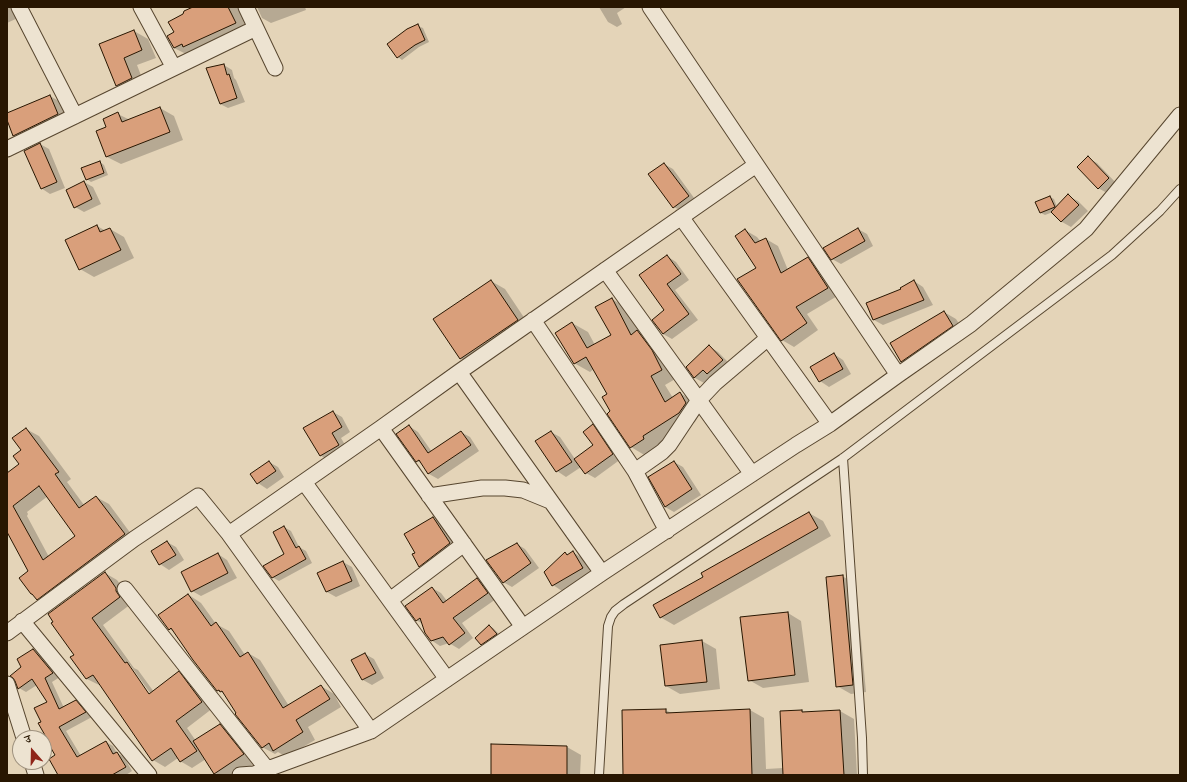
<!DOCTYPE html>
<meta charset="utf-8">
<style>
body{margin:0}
#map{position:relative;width:1187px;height:782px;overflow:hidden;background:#e4d4b8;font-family:"Sorts Mill Goudy","Noto Serif Devanagari",serif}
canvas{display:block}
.frame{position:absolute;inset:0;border:8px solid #281601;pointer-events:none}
.north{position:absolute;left:12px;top:730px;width:40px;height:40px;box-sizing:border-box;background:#ede3d1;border:1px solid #9e917e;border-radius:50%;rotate:340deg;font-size:11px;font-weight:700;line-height:16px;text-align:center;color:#281601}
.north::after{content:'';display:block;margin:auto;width:14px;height:18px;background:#8f2418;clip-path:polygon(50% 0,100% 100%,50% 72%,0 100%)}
</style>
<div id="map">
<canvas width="1187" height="782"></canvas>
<div class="frame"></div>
<div class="north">उ</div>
</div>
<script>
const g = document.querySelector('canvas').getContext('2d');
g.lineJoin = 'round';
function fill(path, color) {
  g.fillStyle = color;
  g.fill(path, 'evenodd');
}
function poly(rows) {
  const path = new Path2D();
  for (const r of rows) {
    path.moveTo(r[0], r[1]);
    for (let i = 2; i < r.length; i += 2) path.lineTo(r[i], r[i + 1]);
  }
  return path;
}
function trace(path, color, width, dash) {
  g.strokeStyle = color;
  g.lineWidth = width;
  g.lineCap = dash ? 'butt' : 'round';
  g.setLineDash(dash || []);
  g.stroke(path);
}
const shadow = poly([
 [7,7,15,7,20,17,7,23],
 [196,7,237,7,249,30,188,55,174,48,176,32],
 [257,7,305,7,306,10,271,23,262,18],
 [599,7,626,7,617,13,622,24,617,27,608,22],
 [418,26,423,28,429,42,419,47,402,60,398,57],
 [134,31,148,39,156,58,137,65,145,86,130,93,117,85,100,45],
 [224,65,232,70,234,78,236,80,245,102,228,108,220,104],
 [50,96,64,104,71,122,28,143,14,135,7,118,7,114],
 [160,108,174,116,183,140,121,164,107,157,107,127,118,114,130,120],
 [40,144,49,149,65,188,50,194,41,188],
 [1088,158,1097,163,1117,184,1107,193,1098,188],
 [100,162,104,165,108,175,91,182,87,179],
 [664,164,673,169,697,202,683,212,674,207],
 [84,182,93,187,101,204,84,212,75,207],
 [1068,196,1078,201,1088,211,1071,227,1062,222,1053,212,1045,215,1041,213,1037,202,1050,197,1054,199,1057,207],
 [97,226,106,231,110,229,124,237,134,258,94,277,80,269],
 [858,229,867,234,873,246,841,264,832,259],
 [745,230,757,237,761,242,766,239,778,246,788,270,808,258,820,265,839,295,807,314,818,330,794,347,782,340],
 [667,256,676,262,689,280,675,290,698,320,672,339,663,334,666,310],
 [491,281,505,289,531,328,474,366,460,358],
 [914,281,923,287,933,305,883,325,874,320,868,304,902,290],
 [612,299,627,308,640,333,653,340,677,378,665,385,673,398,680,393,695,402,701,412,695,422,657,445,659,448,646,456,631,447,611,412,608,394,594,369,590,372,574,363,572,323,588,332,595,345,612,335],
 [944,312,956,319,965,333,914,368,902,361],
 [709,346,718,352,731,365,717,379,712,375,704,383,695,378,687,367],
 [834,354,843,360,851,374,829,387,820,381,812,367],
 [333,412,342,417,350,432,341,438,348,450,329,461,320,455],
 [593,425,602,431,621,459,595,478,586,473,581,467,566,477,557,471,551,432,560,437,575,459,594,445],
 [409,426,418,432,432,452,461,432,470,437,479,451,438,479,429,474,423,464,417,461],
 [26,429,39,436,71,479,67,482,84,505,96,497,109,504,137,542,50,606,37,599,30,572,7,530,7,474,21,464],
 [48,496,76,536,49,557,27,516,28,514,27,512],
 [269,462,278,467,284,477,267,489,258,483],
 [674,462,683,467,701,495,674,512,665,507],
 [809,513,823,521,831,536,674,625,660,617,705,577],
 [433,518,447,526,463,552,433,574,420,566],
 [284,527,291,531,299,547,306,551,312,563,279,581,272,577,286,555],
 [167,542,176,547,184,560,169,570,160,564,152,551],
 [517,544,525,549,539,568,512,587,503,582],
 [573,552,582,558,591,573,562,591,553,585,565,553,568,555],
 [218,554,227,560,237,578,201,596,192,591],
 [343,562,352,567,360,586,336,597,327,592],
 [105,573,117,580,128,595,131,604,103,625,134,668,138,670,154,692,179,673,190,679,213,708,187,728,196,741,220,725,234,733,257,762,237,775,219,775,215,773,206,759,192,768,180,761,178,758,165,767,153,760,101,684,99,685,87,679,72,657,75,655],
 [127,665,130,665,153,697,151,698],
 [842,576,856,584,866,692,851,694,837,686],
 [477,579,486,585,496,599,462,623,473,638,459,649,449,643,440,646,431,640,423,624,416,620,432,588,441,593,447,601],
 [189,595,201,603,216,624,229,631,245,655,248,653,260,660,289,706,321,686,334,694,341,707,308,727,315,740,286,757,278,752,275,754,262,747,237,713,226,695,218,690,175,632,169,629],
 [788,613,801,621,809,682,763,688,749,680],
 [489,626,493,628,501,636,486,647,482,644],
 [702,641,716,649,720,689,680,694,666,686],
 [33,650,40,654,60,677,52,682,64,708,76,701,83,705,92,717,66,731,81,756,106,742,113,746,117,753,124,757,132,771,126,775,59,775,57,756,47,738,42,722,49,702,37,685,26,692,19,688,23,668],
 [365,654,374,659,384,678,372,685,363,680],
 [665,710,672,713,750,710,764,718,766,769,783,768,802,711,805,713,840,711,854,719,857,775,621,775,624,775],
 [567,747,581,755,580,775,492,775]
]);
const building = poly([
 [193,7,228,7,236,23,183,47,182,44,174,48,167,36,174,32,168,22,183,14,184,11,193,7],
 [418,24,425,40,415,45,397,58,387,44,407,29,418,24],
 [134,30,142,50,124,58,132,78,116,86,99,44,134,30],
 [224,64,227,75,229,74,237,98,220,104,206,68,224,64],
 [50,95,58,114,13,136,7,120,7,113,50,95],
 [160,107,170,132,106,157,96,131,106,127,103,119,118,112,122,122,160,107],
 [40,143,57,182,41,189,24,151,40,143],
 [1088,156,1109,178,1098,189,1077,167,1088,156],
 [100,161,104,173,86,180,81,168,100,161],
 [664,163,689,196,673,208,648,174,664,163],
 [84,181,92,199,74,208,66,190,84,181],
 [1068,194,1079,205,1061,222,1051,212,1068,194],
 [1050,196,1055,207,1040,213,1035,202,1050,196],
 [97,225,100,232,110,228,121,250,79,270,65,240,97,225],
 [858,228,865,241,831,260,823,248,858,228],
 [745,229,755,243,766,238,781,273,808,257,828,288,796,307,807,323,781,341,737,279,756,268,735,236,745,229],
 [667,255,681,274,667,284,689,314,663,334,652,320,664,310,639,275,667,255],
 [491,280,518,320,460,359,433,319,491,280],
 [914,280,924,300,873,320,866,303,901,289,900,288,914,280],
 [612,298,631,335,637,330,652,350,662,370,651,376,665,402,680,392,686,403,679,413,643,436,644,439,630,448,607,414,610,411,602,397,607,394,586,357,574,364,555,333,572,322,587,348,611,335,595,307,612,298],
 [944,311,953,326,901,362,890,343,944,311],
 [709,345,723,360,707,374,703,370,694,378,686,367,709,345],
 [834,353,843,369,819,382,810,367,834,353],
 [333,411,342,427,332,433,339,445,320,456,303,428,333,411],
 [593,424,613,454,585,474,574,459,593,445,583,432,593,424],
 [409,425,428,453,461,431,471,445,428,474,419,460,416,462,396,434,409,425],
 [26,428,59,472,55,474,79,508,96,496,125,534,37,600,32,594,31,594,19,578,28,571,7,532,7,473,19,464,13,456,21,450,12,438,26,428],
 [39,486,75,536,43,560,13,506,39,486],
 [551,431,572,462,556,472,535,441,551,431],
 [269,461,276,471,257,484,250,474,269,461],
 [674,461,692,489,665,507,648,477,674,461],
 [809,512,818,528,660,618,653,605,703,577,701,573,809,512],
 [433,517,450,543,419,567,412,554,415,553,404,534,433,517],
 [284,526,296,548,299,546,306,559,272,578,263,566,284,554,273,532,284,526],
 [167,541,176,555,159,565,151,551,167,541],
 [517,543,531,563,503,583,486,560,517,543],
 [573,551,583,568,552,586,544,572,565,552,567,555,573,551],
 [218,553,228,573,191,592,181,572,218,553],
 [343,561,352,581,326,592,317,573,343,561],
 [105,572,116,588,116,591,120,597,92,618,125,663,127,662,149,694,179,671,202,702,176,721,197,751,180,762,171,748,152,761,93,675,86,679,70,657,74,655,51,623,53,622,48,614,105,572],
 [843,575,853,685,836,687,826,577,843,575],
 [477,578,488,593,453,618,465,633,449,645,443,637,431,641,425,633,420,618,416,621,405,606,432,587,443,603,477,578],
 [188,594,211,626,216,622,240,657,248,652,283,708,321,685,330,699,296,720,303,732,273,751,269,743,262,748,235,714,236,713,222,691,220,692,219,690,217,691,193,660,171,628,169,630,158,615,188,594],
 [788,612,795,675,748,681,740,617,788,612],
 [489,625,497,634,481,645,475,638,489,625],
 [702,640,707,682,665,686,660,645,702,640],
 [33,649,53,673,45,678,59,709,76,700,86,712,59,727,77,757,106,741,113,754,117,752,126,767,112,775,58,775,49,759,55,755,45,738,46,737,38,723,41,722,34,708,47,702,32,679,18,689,15,681,13,678,10,676,21,667,17,659,33,649],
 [365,653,376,673,362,680,351,660,365,653],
 [666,709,666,713,750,709,752,775,623,775,622,710,666,709],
 [802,710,802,712,840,710,844,775,783,775,780,711,802,710],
 [220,724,244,754,214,774,193,741,220,724],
 [491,744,567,746,567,775,491,775,491,744]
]);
const service = poly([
 [843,458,862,738,863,775],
 [599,775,608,626,611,617,615,611,624,604,843,458,1112,255,1160,211,1180,189]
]);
const minor = poly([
 [19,7,75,116],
 [141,7,174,68],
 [246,7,275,68],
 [650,7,898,375],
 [7,149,256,28],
 [681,217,830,424],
 [605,270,752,474],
 [533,320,635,471,667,531],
 [459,372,602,573],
 [381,428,523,627],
 [635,471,662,452,669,445,699,400,715,383,768,338],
 [304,482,447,679],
 [429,496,482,488,505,488,523,490,550,501],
 [229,534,381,428,459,372,756,165],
 [125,589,267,769],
 [390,600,464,544],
 [22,621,149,775],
 [7,633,134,539,198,496,229,534,371,731],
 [7,684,24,738],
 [32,762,36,775],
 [240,775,254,774,371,731,602,573,796,445,830,424,898,375,971,324,1086,229,1180,115]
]);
fill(shadow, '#0003');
fill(building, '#d99f7b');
trace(building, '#281601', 1);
trace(service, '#57462f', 10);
trace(minor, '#57462f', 17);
trace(service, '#ede3d1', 8);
trace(minor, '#ede3d1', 15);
</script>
